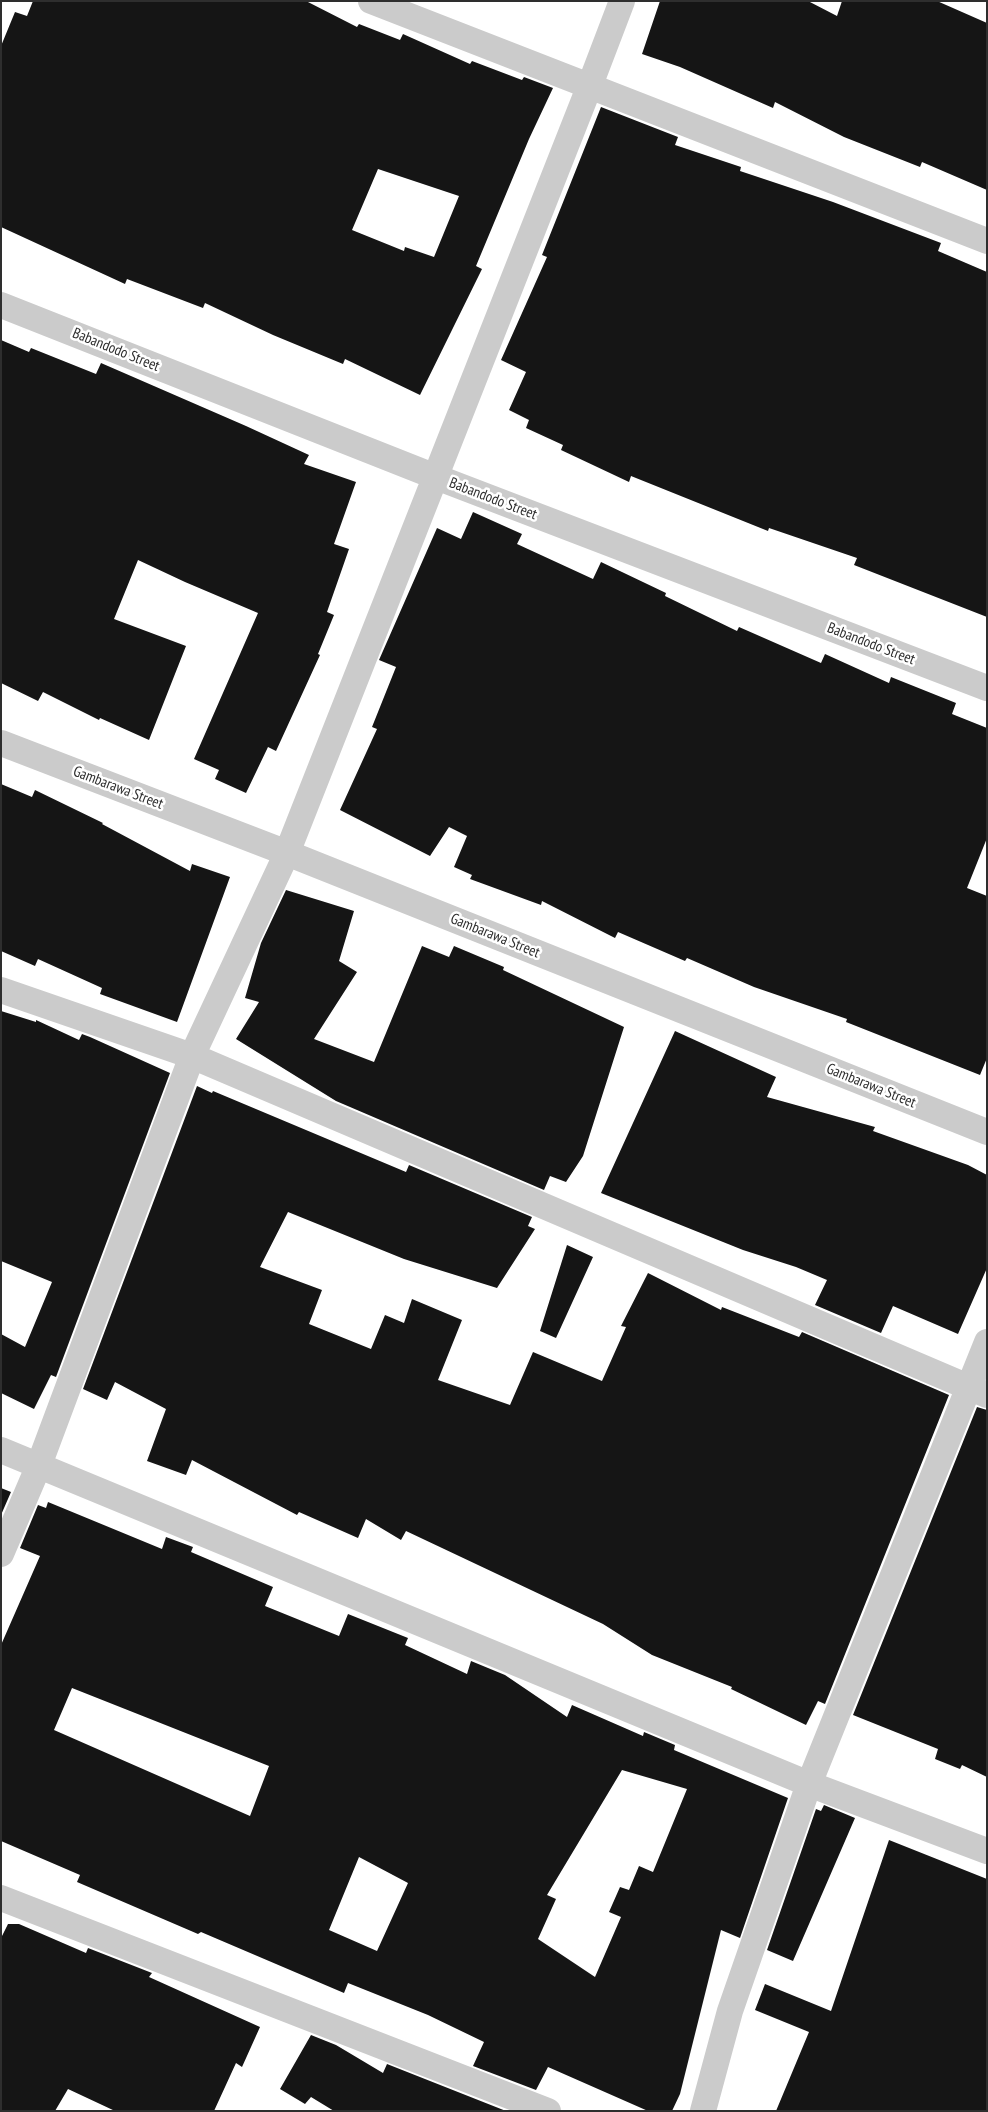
<!DOCTYPE html>
<style>
body{margin:0}
#map{position:relative;width:988px;height:2112px;overflow:hidden;background:#fff;font-family:"PT Sans Narrow",sans-serif}
canvas{display:block}
.frame{position:absolute;inset:0;border:2px solid #2e2e2e;pointer-events:none}
</style>
<div id="map">
<canvas width="988" height="2112"></canvas>
<div class="frame"></div>
</div>
<script>
const g = document.querySelector('canvas').getContext('2d');
g.lineJoin = 'round';
function fill(path, color) {
  g.fillStyle = color;
  g.fill(path, 'evenodd');
}
function poly(rows) {
  const path = new Path2D();
  for (const r of rows) {
    path.moveTo(r[0], r[1]);
    for (let i = 2; i < r.length; i += 2) path.lineTo(r[i], r[i + 1]);
  }
  return path;
}
function trace(path, color, width, dash) {
  g.strokeStyle = color;
  g.lineWidth = width;
  g.lineCap = dash ? 'butt' : 'round';
  g.setLineDash(dash || []);
  g.stroke(path);
}
function write(font, color, halo, rows, align = 'center') {
  g.font = font + ' "PT Sans Narrow",sans-serif';
  g.lineWidth = 5;
  g.setLineDash([]);
  g.textBaseline = 'middle';
  g.strokeStyle = halo;
  g.fillStyle = color;
  for (const [text, x, y, turn = 0] of rows) {
    g.save();
    g.translate(x, y);
    g.rotate((+turn || 0) * Math.PI / 180);
    g.textAlign = isNaN(turn) ? turn : align;
    if (halo) g.strokeText(text, 0, 0);
    g.fillText(text, 0, 0);
    g.restore();
  }
}
const building = poly([
 [33,1,306,1,357,27,359,24,400,40,403,34,470,64,472,61,522,80,524,77,553,88,529,139,476,266,482,269,420,395,345,359,343,364,273,335,205,303,203,308,127,279,125,284,1,227,1,46,15,12,27,16],
 [378,169,459,196,434,257,405,247,404,251,352,230],
 [660,1,808,1,837,16,842,1,937,1,987,23,987,190,922,162,920,167,844,137,775,102,773,108,680,67,642,54],
 [601,107,678,137,675,145,741,167,740,171,833,202,941,243,938,251,987,272,987,617,854,565,857,558,769,528,768,531,631,476,629,482,561,450,563,445,526,428,529,420,509,410,526,372,501,360,547,257,542,255],
 [1,340,29,352,31,348,96,374,101,363,246,426,309,455,304,464,356,482,334,544,349,549,327,612,334,615,318,654,320,655,276,751,268,747,246,793,215,779,219,770,194,759,258,613,185,582,138,560,114,619,186,646,149,740,100,718,99,720,43,692,38,701,1,683],
 [473,512,522,534,517,544,593,579,601,562,666,593,665,596,737,631,739,627,821,663,825,654,889,683,891,677,956,703,952,714,987,728,987,838,967,888,987,896,987,1058,980,1075,846,1022,847,1019,754,987,687,958,685,961,618,932,615,938,542,901,541,905,470,879,472,875,454,867,467,836,449,827,430,856,340,810,377,729,372,727,396,667,379,660,437,528,461,539],
 [1,784,32,797,35,790,103,823,102,824,190,871,192,864,230,877,177,1022,100,994,102,988,38,959,35,966,1,951],
 [286,890,354,911,339,961,357,972,314,1039,374,1062,422,946,449,957,454,946,504,967,503,970,624,1027,583,1156,566,1182,550,1176,544,1190,336,1101,236,1039,259,1002,245,998,261,943],
 [1,1011,36,1022,36,1020,79,1040,82,1034,90,1037,170,1073,56,1377,51,1375,34,1409,1,1393,1,1334,25,1347,52,1282,1,1261],
 [675,1031,776,1077,767,1097,875,1127,873,1131,968,1165,987,1175,987,1268,958,1334,893,1306,881,1333,815,1305,827,1280,796,1267,743,1250,601,1193],
 [197,1086,212,1093,213,1091,406,1172,409,1165,532,1217,528,1226,535,1229,497,1288,404,1259,288,1212,260,1267,322,1290,309,1324,371,1349,385,1315,404,1323,412,1299,462,1320,438,1380,510,1405,533,1352,602,1381,626,1327,621,1326,648,1273,721,1310,722,1307,799,1337,802,1332,949,1395,825,1704,818,1701,806,1725,731,1689,732,1687,652,1655,603,1624,406,1531,401,1540,366,1519,358,1538,299,1512,297,1515,192,1460,186,1475,147,1461,166,1409,115,1382,107,1400,83,1389],
 [567,1245,593,1257,556,1338,540,1331],
 [977,1407,987,1410,987,1777,962,1765,960,1769,935,1759,938,1749,853,1715],
 [1,1488,11,1492,1,1515],
 [48,1502,162,1549,166,1537,193,1547,191,1552,273,1587,265,1606,339,1636,348,1614,408,1638,405,1645,467,1674,471,1661,505,1675,567,1717,572,1705,643,1736,644,1732,675,1745,674,1750,788,1798,740,1938,721,1930,680,2094,672,2111,648,2111,548,2067,536,2090,473,2066,484,2042,428,2015,348,1983,344,1993,201,1932,198,1934,77,1882,80,1875,1,1841,1,1645,40,1556,20,1548,38,1505,46,1508],
 [72,1688,269,1766,250,1816,54,1730],
 [622,1770,687,1789,653,1872,639,1866,629,1890,620,1887,609,1912,621,1917,595,1977,538,1939,556,1899,547,1895],
 [359,1857,408,1883,377,1951,329,1930],
 [824,1805,855,1818,793,1961,767,1950,816,1809,821,1811],
 [889,1840,987,1879,987,2111,776,2111,809,2032,755,2010,765,1984,831,2011],
 [8,1924,19,1924,86,1953,88,1948,152,1973,149,1977,260,2027,242,2067,236,2063,214,2111,115,2111,68,2089,55,2111,1,2111,1,1938],
 [311,2035,336,2045,383,2073,387,2064,506,2111,334,2111,311,2097,305,2104,280,2089]
]);
const minor = poly([
 [371,1,987,241],
 [1,305,436,477,987,688],
 [1,743,287,853,987,1132],
 [1,990,192,1056,987,1395],
 [1,1450,809,1784,987,1851],
 [1,1554,39,1465,192,1056,287,853,590,85,622,1],
 [1,1898,548,2111],
 [703,2111,730,2011,809,1784,987,1342]
]);
const streetNames = [
 ["Babandodo Street",116,350,22],
 ["Babandodo Street",493,499,21],
 ["Babandodo Street",871,644,21],
 ["Gambarawa Street",118,788,21],
 ["Gambarawa Street",495,936,22],
 ["Gambarawa Street",871,1086,22]
];
fill(building, '#151515');
trace(minor, '#cbcbcb', 26);
write('15px', '#2e2e2e', '#fff', streetNames);
</script>
